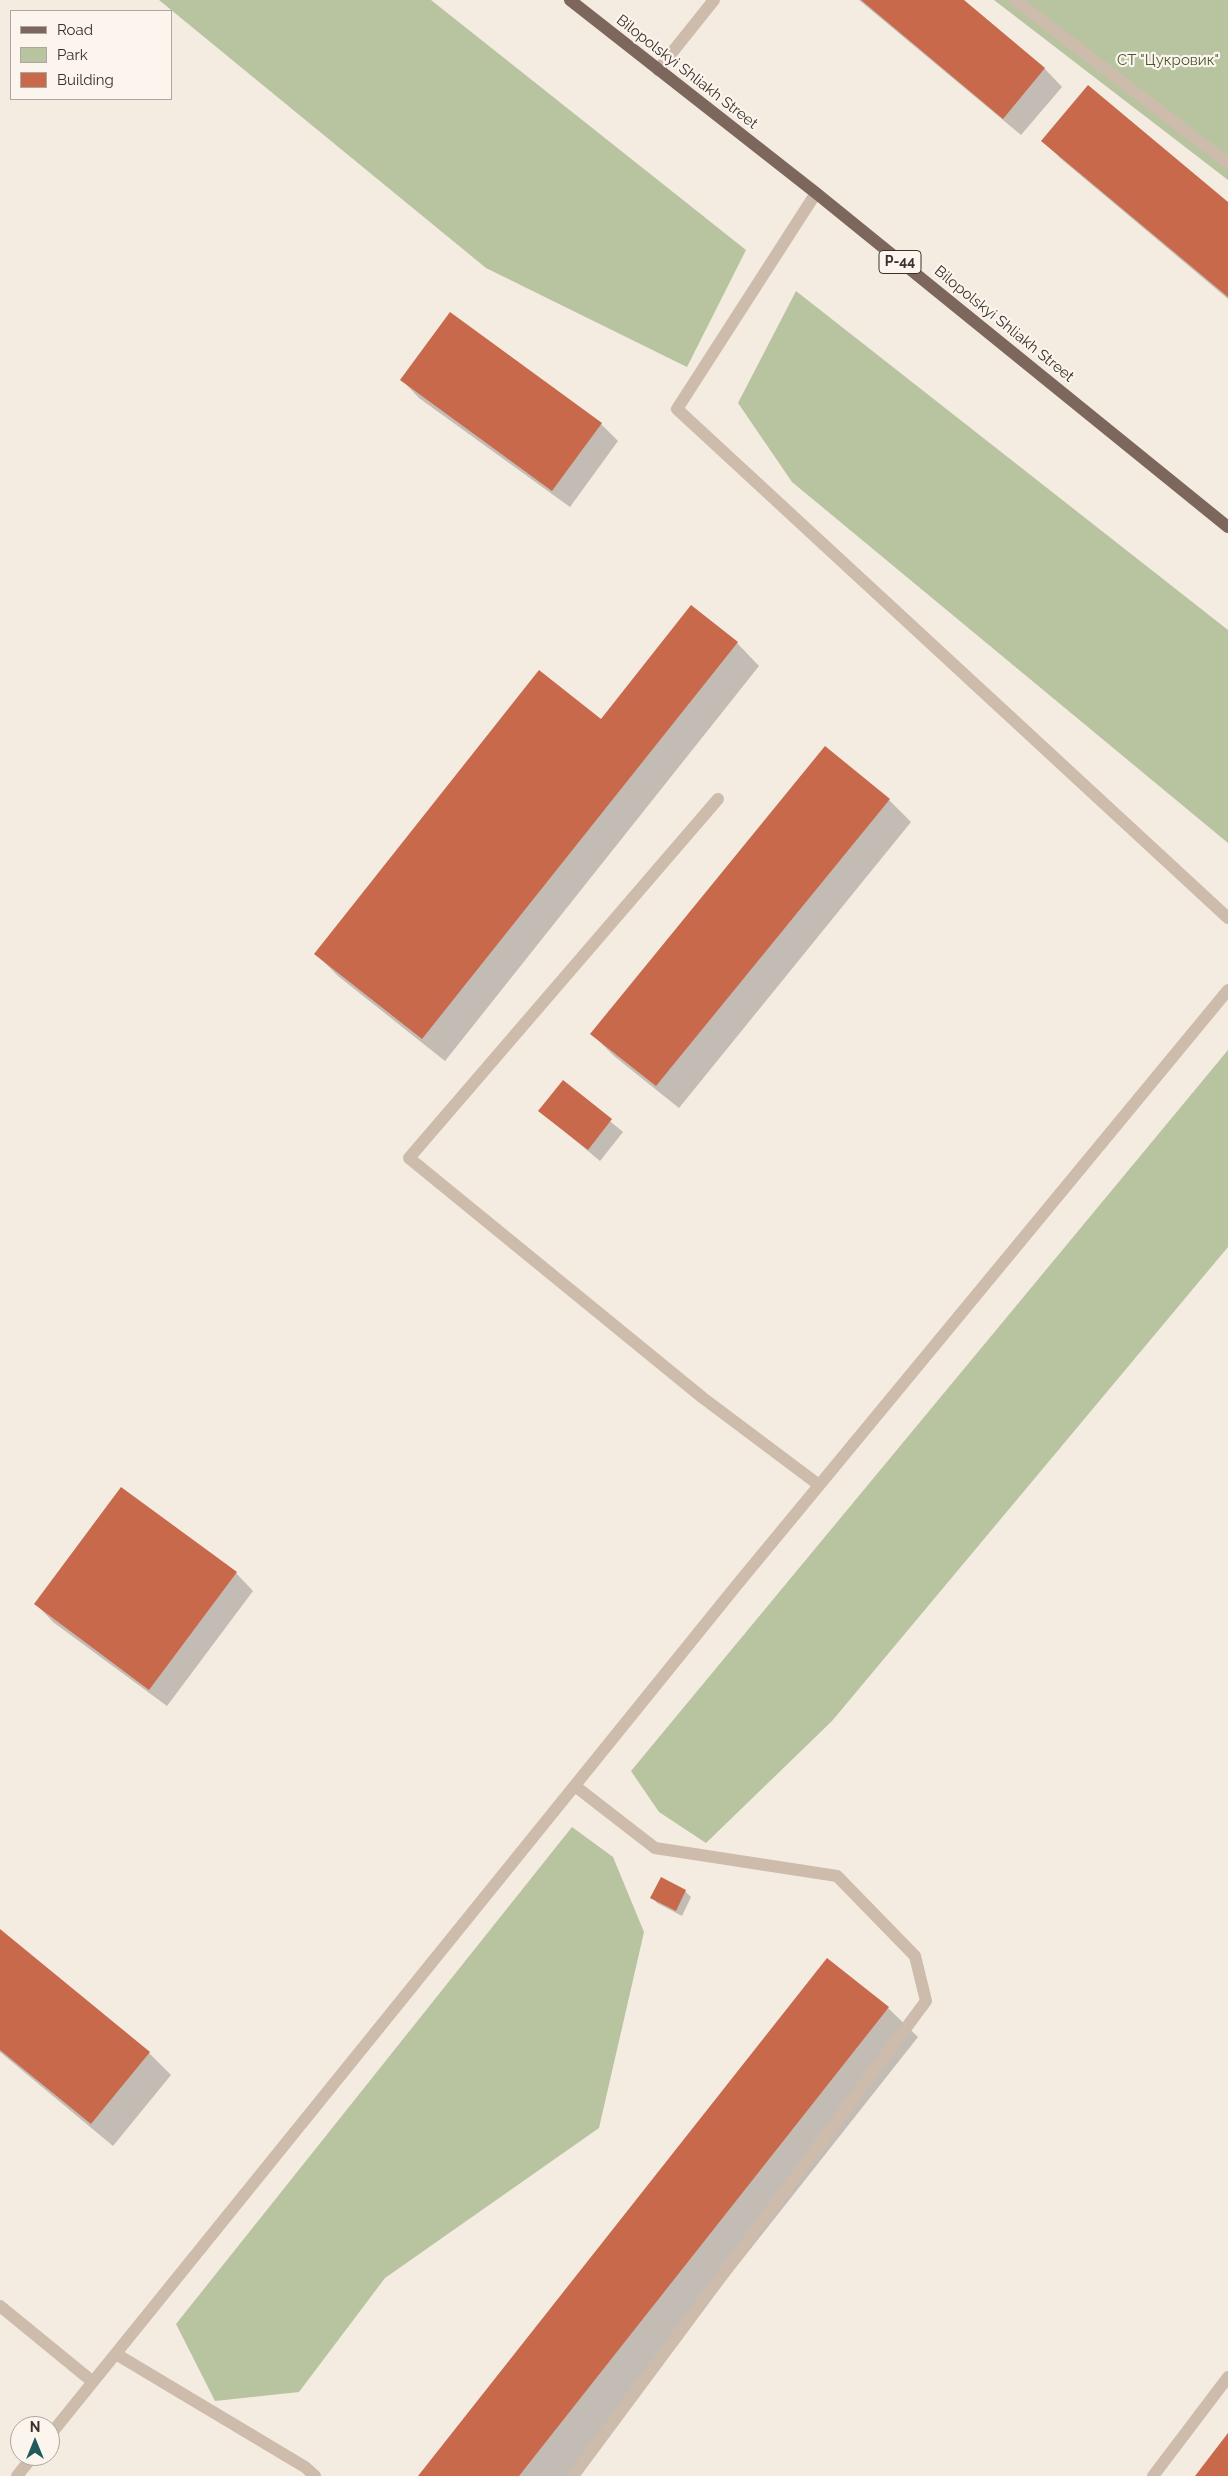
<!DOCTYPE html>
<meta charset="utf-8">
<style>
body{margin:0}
#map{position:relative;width:1228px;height:2476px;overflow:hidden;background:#f4ebe1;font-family:Raleway,sans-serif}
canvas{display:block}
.legend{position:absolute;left:10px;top:10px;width:162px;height:90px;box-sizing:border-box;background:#fbf5ee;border:1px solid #aea6a0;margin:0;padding:6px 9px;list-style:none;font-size:15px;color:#3b302b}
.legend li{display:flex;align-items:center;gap:10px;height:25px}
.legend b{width:25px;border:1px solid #aea6a0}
.north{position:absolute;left:10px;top:2416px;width:50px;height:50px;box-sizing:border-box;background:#fbf5ee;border:1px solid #aea6a0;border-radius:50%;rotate:0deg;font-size:14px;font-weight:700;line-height:20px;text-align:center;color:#3b302b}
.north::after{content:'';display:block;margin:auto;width:18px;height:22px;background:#1f5a5e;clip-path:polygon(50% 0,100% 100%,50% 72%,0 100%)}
</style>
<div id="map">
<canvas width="1228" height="2476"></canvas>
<ul class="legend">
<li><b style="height:6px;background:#7d675c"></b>Road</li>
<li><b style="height:14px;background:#b8c4a0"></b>Park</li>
<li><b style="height:14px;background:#c8694b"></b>Building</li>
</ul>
<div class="north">N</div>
</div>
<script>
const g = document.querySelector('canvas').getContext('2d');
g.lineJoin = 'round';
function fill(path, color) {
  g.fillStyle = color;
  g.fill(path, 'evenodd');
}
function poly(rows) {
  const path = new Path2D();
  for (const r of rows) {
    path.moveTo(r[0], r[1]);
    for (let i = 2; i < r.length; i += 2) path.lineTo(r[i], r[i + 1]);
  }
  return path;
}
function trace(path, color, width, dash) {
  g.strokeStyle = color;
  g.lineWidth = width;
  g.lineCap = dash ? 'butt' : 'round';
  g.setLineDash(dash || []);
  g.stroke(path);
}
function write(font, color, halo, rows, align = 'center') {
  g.font = font + ' Raleway,sans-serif';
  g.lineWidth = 4.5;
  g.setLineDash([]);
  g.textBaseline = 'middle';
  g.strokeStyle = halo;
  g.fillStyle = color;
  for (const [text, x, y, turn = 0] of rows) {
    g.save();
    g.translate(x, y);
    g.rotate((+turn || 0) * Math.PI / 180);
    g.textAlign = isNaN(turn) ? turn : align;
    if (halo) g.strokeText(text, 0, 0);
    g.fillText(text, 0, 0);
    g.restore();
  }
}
const green = poly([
 [159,0,431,0,746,250,687,367,486,268],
 [994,0,1228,0,1228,180],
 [796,291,1228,630,1228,843,792,482,738,403],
 [1228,1050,1228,1247,832,1721,706,1843,659,1812,631,1771],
 [572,1827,613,1857,644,1932,599,2128,385,2278,299,2392,215,2401,176,2324]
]);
const shadow = poly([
 [859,0,962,0,1045,69,1062,87,1021,135],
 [1043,140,1228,204,1228,299,1060,158],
 [402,380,601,424,618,441,570,507,419,398],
 [692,607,737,643,759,666,445,1061,338,976,316,954,601,721],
 [889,800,911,822,679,1108,614,1056,592,1034],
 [563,1082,623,1132,600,1161,540,1111],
 [236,1573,253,1591,167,1706,53,1622,36,1604],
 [685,1891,691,1897,682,1916,657,1903,652,1897],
 [0,1930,149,2053,171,2075,113,2146,0,2052],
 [888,2008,918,2037,571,2476,420,2476]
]);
const building = poly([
 [861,0,964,0,1045,68,1003,119],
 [1088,85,1228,202,1228,297,1041,141],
 [450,312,602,423,552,491,400,380],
 [691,605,738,642,422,1039,314,954,539,670,601,719],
 [825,746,890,799,656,1086,590,1034],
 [563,1080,612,1119,588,1150,538,1111],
 [121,1487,237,1572,149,1690,34,1604],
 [661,1877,686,1890,676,1911,650,1898],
 [0,1929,150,2052,91,2124,0,2050],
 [827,1958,889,2007,519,2476,418,2476],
 [1228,2433,1228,2476,1195,2476]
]);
const lane = poly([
 [1015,0,1228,163],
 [658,70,714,0],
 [816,193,677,409,1228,918],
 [718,799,409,1158,703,1398,819,1485],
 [0,2306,93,2382],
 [116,2354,305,2467,315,2476],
 [50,2435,736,1586,1228,990],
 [17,2476,33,2456],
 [573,2476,926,2001,915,1956,837,1876,655,1848,575,1786],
 [1153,2476,1228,2377]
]);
const primary = poly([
 [570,0,816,193,1228,527]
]);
const shields = [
 [900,262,42]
];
const shieldNames = [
 ["Р-44",900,262]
];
const parkNames = [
 ["СТ \"Цукровик\"",1168,60]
];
const streetNames = [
 ["Bilopolskyi Shliakh Street",687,72,38],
 ["Bilopolskyi Shliakh Street",1004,324,39]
];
fill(green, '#b8c4a0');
fill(shadow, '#0003');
fill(building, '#c8694b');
trace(lane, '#cdbbac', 12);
trace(primary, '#7d675c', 12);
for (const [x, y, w] of shields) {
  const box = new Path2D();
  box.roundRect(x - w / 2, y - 11.5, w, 23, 4);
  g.fillStyle = '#fbf5ee';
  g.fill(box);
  trace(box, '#3b302b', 1);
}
write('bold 14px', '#3b302b', null, shieldNames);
write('15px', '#4a5a2e', '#fbf5ee', parkNames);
write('15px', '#3b302b', '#fbf5ee', streetNames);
</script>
